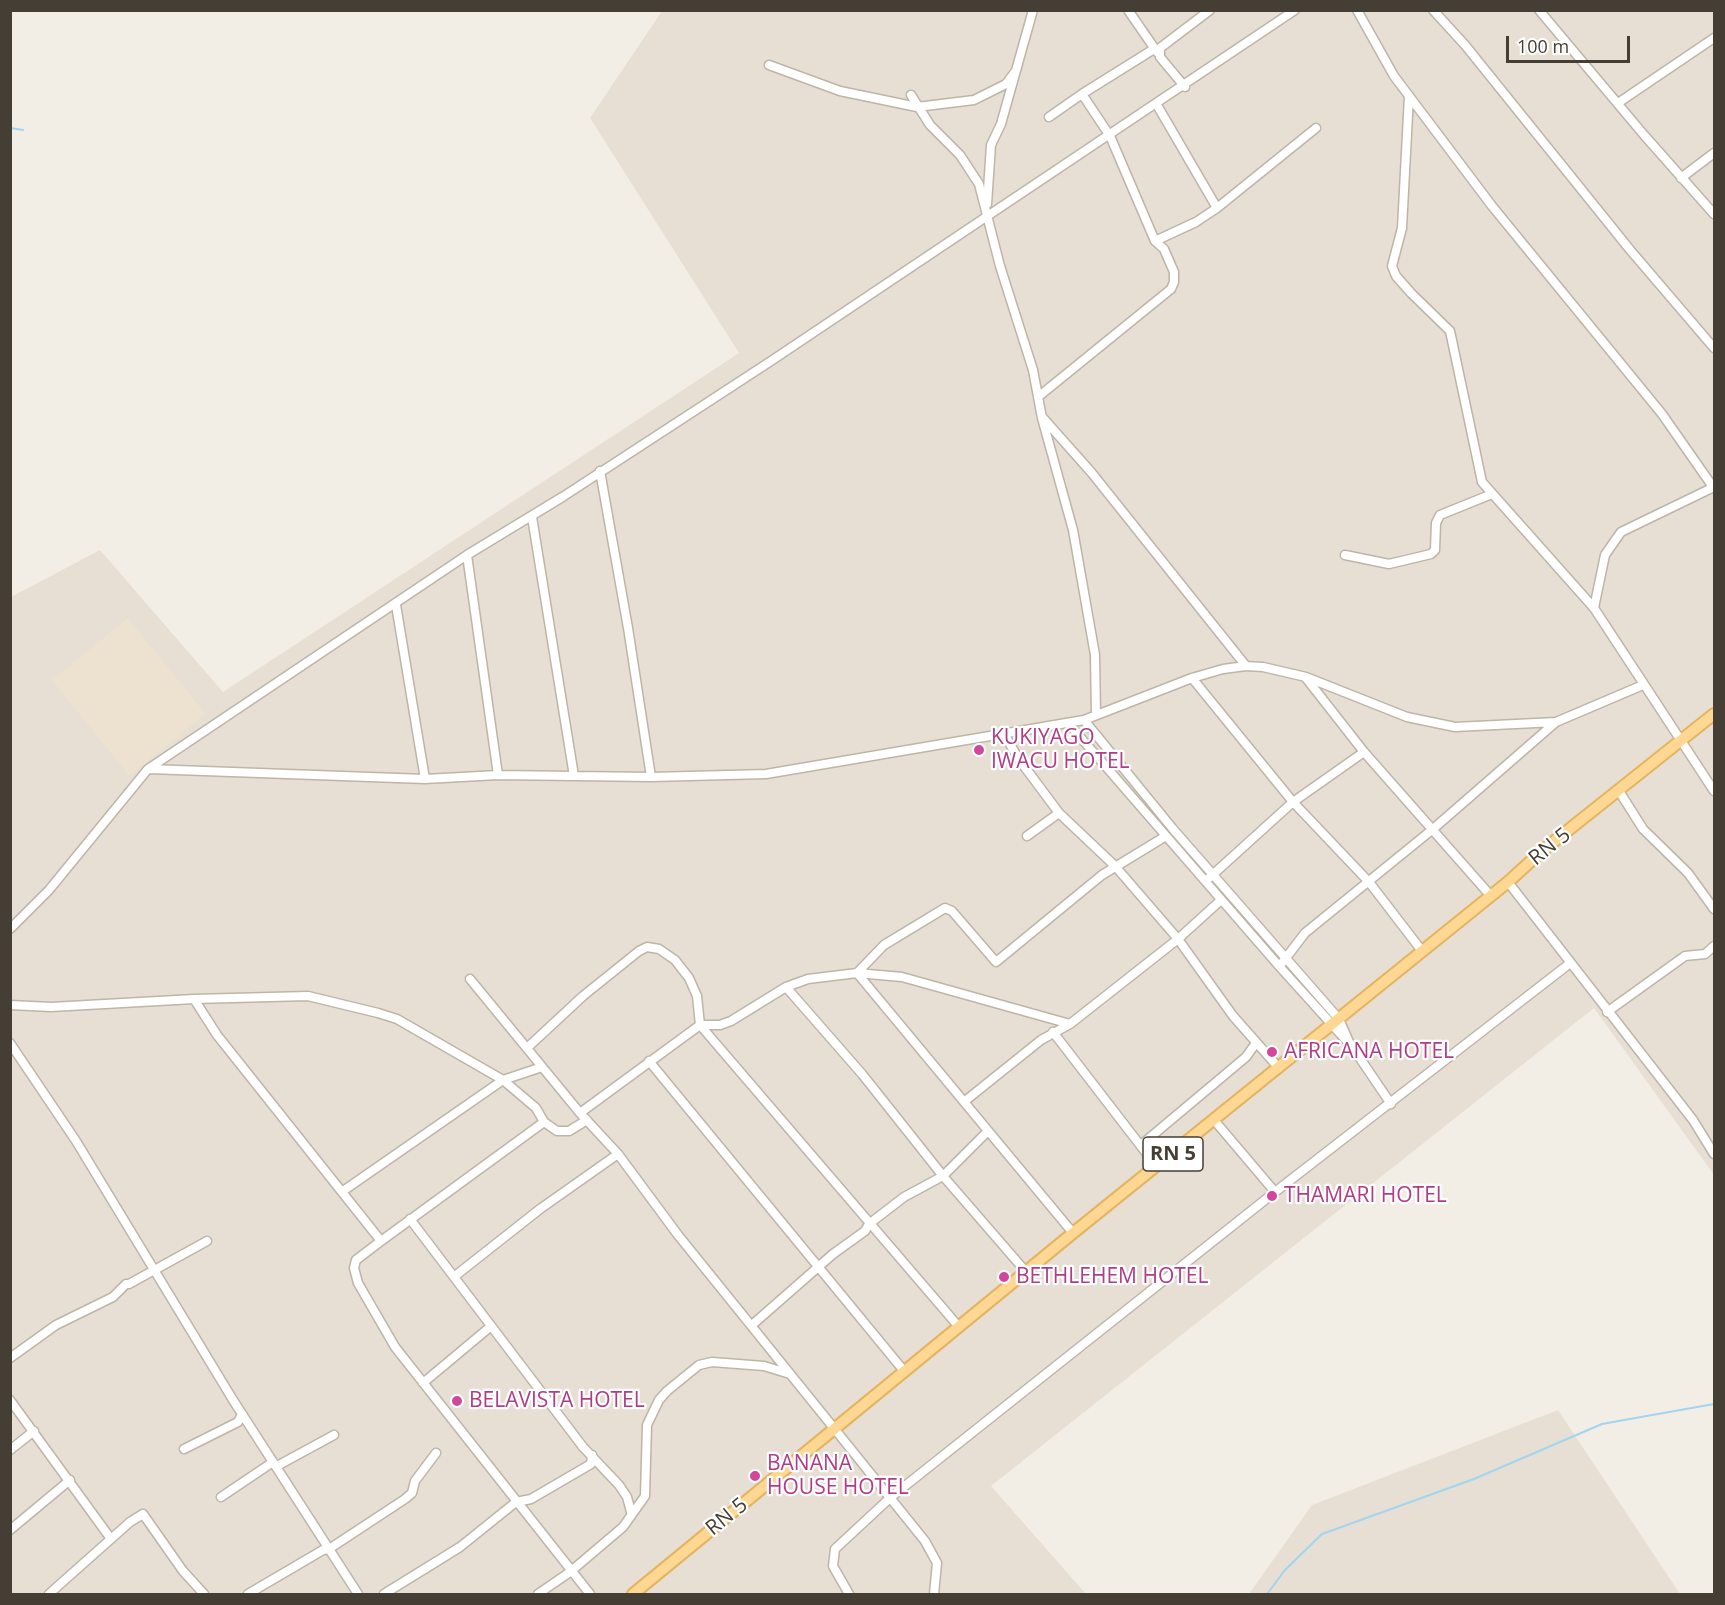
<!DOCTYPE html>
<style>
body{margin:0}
#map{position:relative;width:1725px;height:1605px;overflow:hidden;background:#f3eee5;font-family:"Open Sans",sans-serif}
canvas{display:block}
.frame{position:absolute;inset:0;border:12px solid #453e35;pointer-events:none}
.scale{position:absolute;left:1506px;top:36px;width:124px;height:27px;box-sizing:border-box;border:3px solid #453e35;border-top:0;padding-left:8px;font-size:18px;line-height:21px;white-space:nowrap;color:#453e35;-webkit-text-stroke:4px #fff;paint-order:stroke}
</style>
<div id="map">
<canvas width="1725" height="1605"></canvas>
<div class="frame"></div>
<div class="scale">100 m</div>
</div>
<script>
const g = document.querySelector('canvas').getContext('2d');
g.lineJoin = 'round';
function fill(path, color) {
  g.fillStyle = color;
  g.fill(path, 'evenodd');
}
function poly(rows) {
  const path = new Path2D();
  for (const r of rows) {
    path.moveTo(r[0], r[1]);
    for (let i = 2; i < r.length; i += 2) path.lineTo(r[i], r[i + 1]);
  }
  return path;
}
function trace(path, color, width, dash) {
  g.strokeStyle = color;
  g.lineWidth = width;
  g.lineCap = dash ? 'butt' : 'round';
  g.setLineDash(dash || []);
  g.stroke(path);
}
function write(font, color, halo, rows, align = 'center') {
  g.font = font + ' "Open Sans",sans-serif';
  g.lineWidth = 4.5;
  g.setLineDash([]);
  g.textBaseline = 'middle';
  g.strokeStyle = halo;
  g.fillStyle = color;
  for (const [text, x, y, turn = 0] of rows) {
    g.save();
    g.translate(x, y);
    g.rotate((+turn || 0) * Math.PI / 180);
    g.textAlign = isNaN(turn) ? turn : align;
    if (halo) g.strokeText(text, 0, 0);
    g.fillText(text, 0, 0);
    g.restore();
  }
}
const residential = poly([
 [662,11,1714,11,1714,1175,1594,1008,991,1486,1086,1594,11,1594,11,597,100,550,223,692,739,353,590,118],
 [1558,1410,1680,1594,1249,1594,1312,1505]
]);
const education = poly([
 [128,618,206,714,129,776,52,680]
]);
const stream = poly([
 [10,128,23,130],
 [1267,1594,1285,1570,1322,1534,1474,1479,1602,1424,1714,1404]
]);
const minor = poly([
 [1128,10,1157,52],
 [1357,10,1394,76,1492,206,1662,414,1713,487],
 [1433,10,1465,45,1631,251,1714,348],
 [1539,10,1644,135,1714,214],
 [769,65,840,91,917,107,974,100,1006,84,1015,72],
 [1185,87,1160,57,1160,48,1210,10],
 [911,95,930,125,960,155,979,184,1000,266,1033,370,1042,418,1073,530,1095,655,1096,715],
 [1409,96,1402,228,1392,266,1396,276,1411,293,1450,331,1482,482,1594,608,1714,791],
 [1618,103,1714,38],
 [1157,105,1217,208],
 [1049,117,1082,94],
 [1681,178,1714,153],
 [987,204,991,145,1001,124,1033,10],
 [1155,241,1196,222,1217,208,1316,128],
 [1038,397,1171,289,1174,282,1174,272,1164,249,1155,241,1110,136,1082,94,1154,49],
 [1043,418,1091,472,1246,666],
 [600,471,628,628,651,777],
 [532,517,574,776],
 [467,555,498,775],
 [1345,555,1389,564,1431,554,1435,550,1436,523,1440,515,1492,494],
 [396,605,425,779],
 [1594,608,1605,555,1621,532,1714,487],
 [1192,678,1293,802,1369,882,1422,951],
 [1306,678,1364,752,1490,895],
 [1084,720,1173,829,1339,1019,1349,1042,1391,1104],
 [1068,723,1279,966,1346,1040],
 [1003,732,1018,758,1059,813,1115,866,1178,939,1233,1016,1279,1068],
 [149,769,425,779,498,775,651,777,766,774,1084,720,1192,678,1223,669,1246,666,1263,667,1306,677,1407,717,1455,727,1556,722,1643,685],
 [1619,791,1643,829,1688,873,1714,909],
 [1027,836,1059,813],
 [1209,878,1293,802,1364,752],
 [1508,882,1693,1120,1714,1154],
 [10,929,49,890,148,769,467,555,564,496,771,361,1295,10],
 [1282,963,1305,933,1433,829,1556,722],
 [470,979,580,1113,618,1154,678,1235,925,1541,937,1563,934,1594],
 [786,987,862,1074,943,1176,1027,1273],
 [194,999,308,996,378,1013,397,1019,503,1080,536,1108,544,1122],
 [10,1005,51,1007,194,999,217,1035,381,1241],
 [1607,1012,1685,956,1705,954,1714,946],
 [1053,1032,1157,1167],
 [10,1043,76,1141,233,1400,358,1594],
 [527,1048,583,996,639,951,647,947,659,949,675,960,689,978,697,996,700,1025,959,1327],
 [649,1061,904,1371],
 [965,1101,1041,1040,1070,1024,1178,939,1221,900],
 [580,1113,700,1025,720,1025,731,1021,786,987,808,979,857,973,902,977,1070,1024],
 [587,1120,569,1131,557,1131,544,1122,381,1241,356,1260,354,1268,358,1283,395,1347,590,1594],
 [1214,1120,1275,1192],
 [1141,1145,1246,1057,1256,1043],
 [343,1191,503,1080,542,1067],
 [410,1219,583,1447,619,1485,627,1497,631,1512],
 [1073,1233,857,973,884,945,945,908,952,911,996,962,1102,875,1166,836],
 [455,1276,540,1209,618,1154],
 [752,1325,833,1254,865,1231,869,1224,904,1197,943,1176,988,1131],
 [10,1358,56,1325,113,1297,126,1284,129,1284,207,1241],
 [423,1383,490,1327],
 [10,1400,111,1539],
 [184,1449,238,1422,242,1414],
 [10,1450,34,1431],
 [277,1466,334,1435],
 [221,1497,273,1462],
 [10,1530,70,1480],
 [49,1594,130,1522,143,1514,183,1571,204,1594],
 [248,1594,323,1550,329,1549,405,1499,412,1493,415,1481,436,1453],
 [384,1594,460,1547,516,1502,531,1499,591,1464,592,1455],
 [538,1594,570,1572,623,1527,645,1496,647,1425,659,1400,667,1391,699,1365,712,1362,764,1366,790,1374],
 [849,1594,833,1566,835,1549,891,1497,1275,1192,1569,964]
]);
const major = poly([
 [633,1594,1073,1233,1508,882,1542,851,1714,714]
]);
const markers = [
 [979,750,6,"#d1479c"],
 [1272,1052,6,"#d1479c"],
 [1272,1196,6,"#d1479c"],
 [1004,1277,6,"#d1479c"],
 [457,1401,6,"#d1479c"],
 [755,1476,6,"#d1479c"]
];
const shields = [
 [1173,1154,60]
];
const shieldNames = [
 ["RN 5",1173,1154]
];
const hotelNames = [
 ["KUKIYAGO",991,738],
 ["IWACU HOTEL",991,762],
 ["AFRICANA HOTEL",1284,1052],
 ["THAMARI HOTEL",1284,1196],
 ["BETHLEHEM HOTEL",1016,1277],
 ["BELAVISTA HOTEL",469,1401],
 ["BANANA",767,1464],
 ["HOUSE HOTEL",767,1488]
];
const streetNames = [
 ["RN 5",1550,847,-39],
 ["RN 5",727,1517,-39]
];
fill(residential, '#e7dfd3');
fill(education, '#ece2cf');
trace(stream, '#a1d5f0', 2);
trace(minor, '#beb5a8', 11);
trace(major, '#e4b462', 14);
trace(minor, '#fff', 8);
trace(major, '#fed892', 10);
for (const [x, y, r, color] of markers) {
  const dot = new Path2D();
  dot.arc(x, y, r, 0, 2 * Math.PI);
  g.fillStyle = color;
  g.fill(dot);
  trace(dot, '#fff', 2);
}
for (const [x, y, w] of shields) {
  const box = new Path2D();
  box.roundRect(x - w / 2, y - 17, w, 34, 4.5);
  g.fillStyle = '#fff';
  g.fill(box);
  trace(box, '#453e35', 1.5);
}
write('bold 20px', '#453e35', null, shieldNames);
write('21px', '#b23c85', '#fff', hotelNames, 'left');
write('21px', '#453e35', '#fff', streetNames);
</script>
